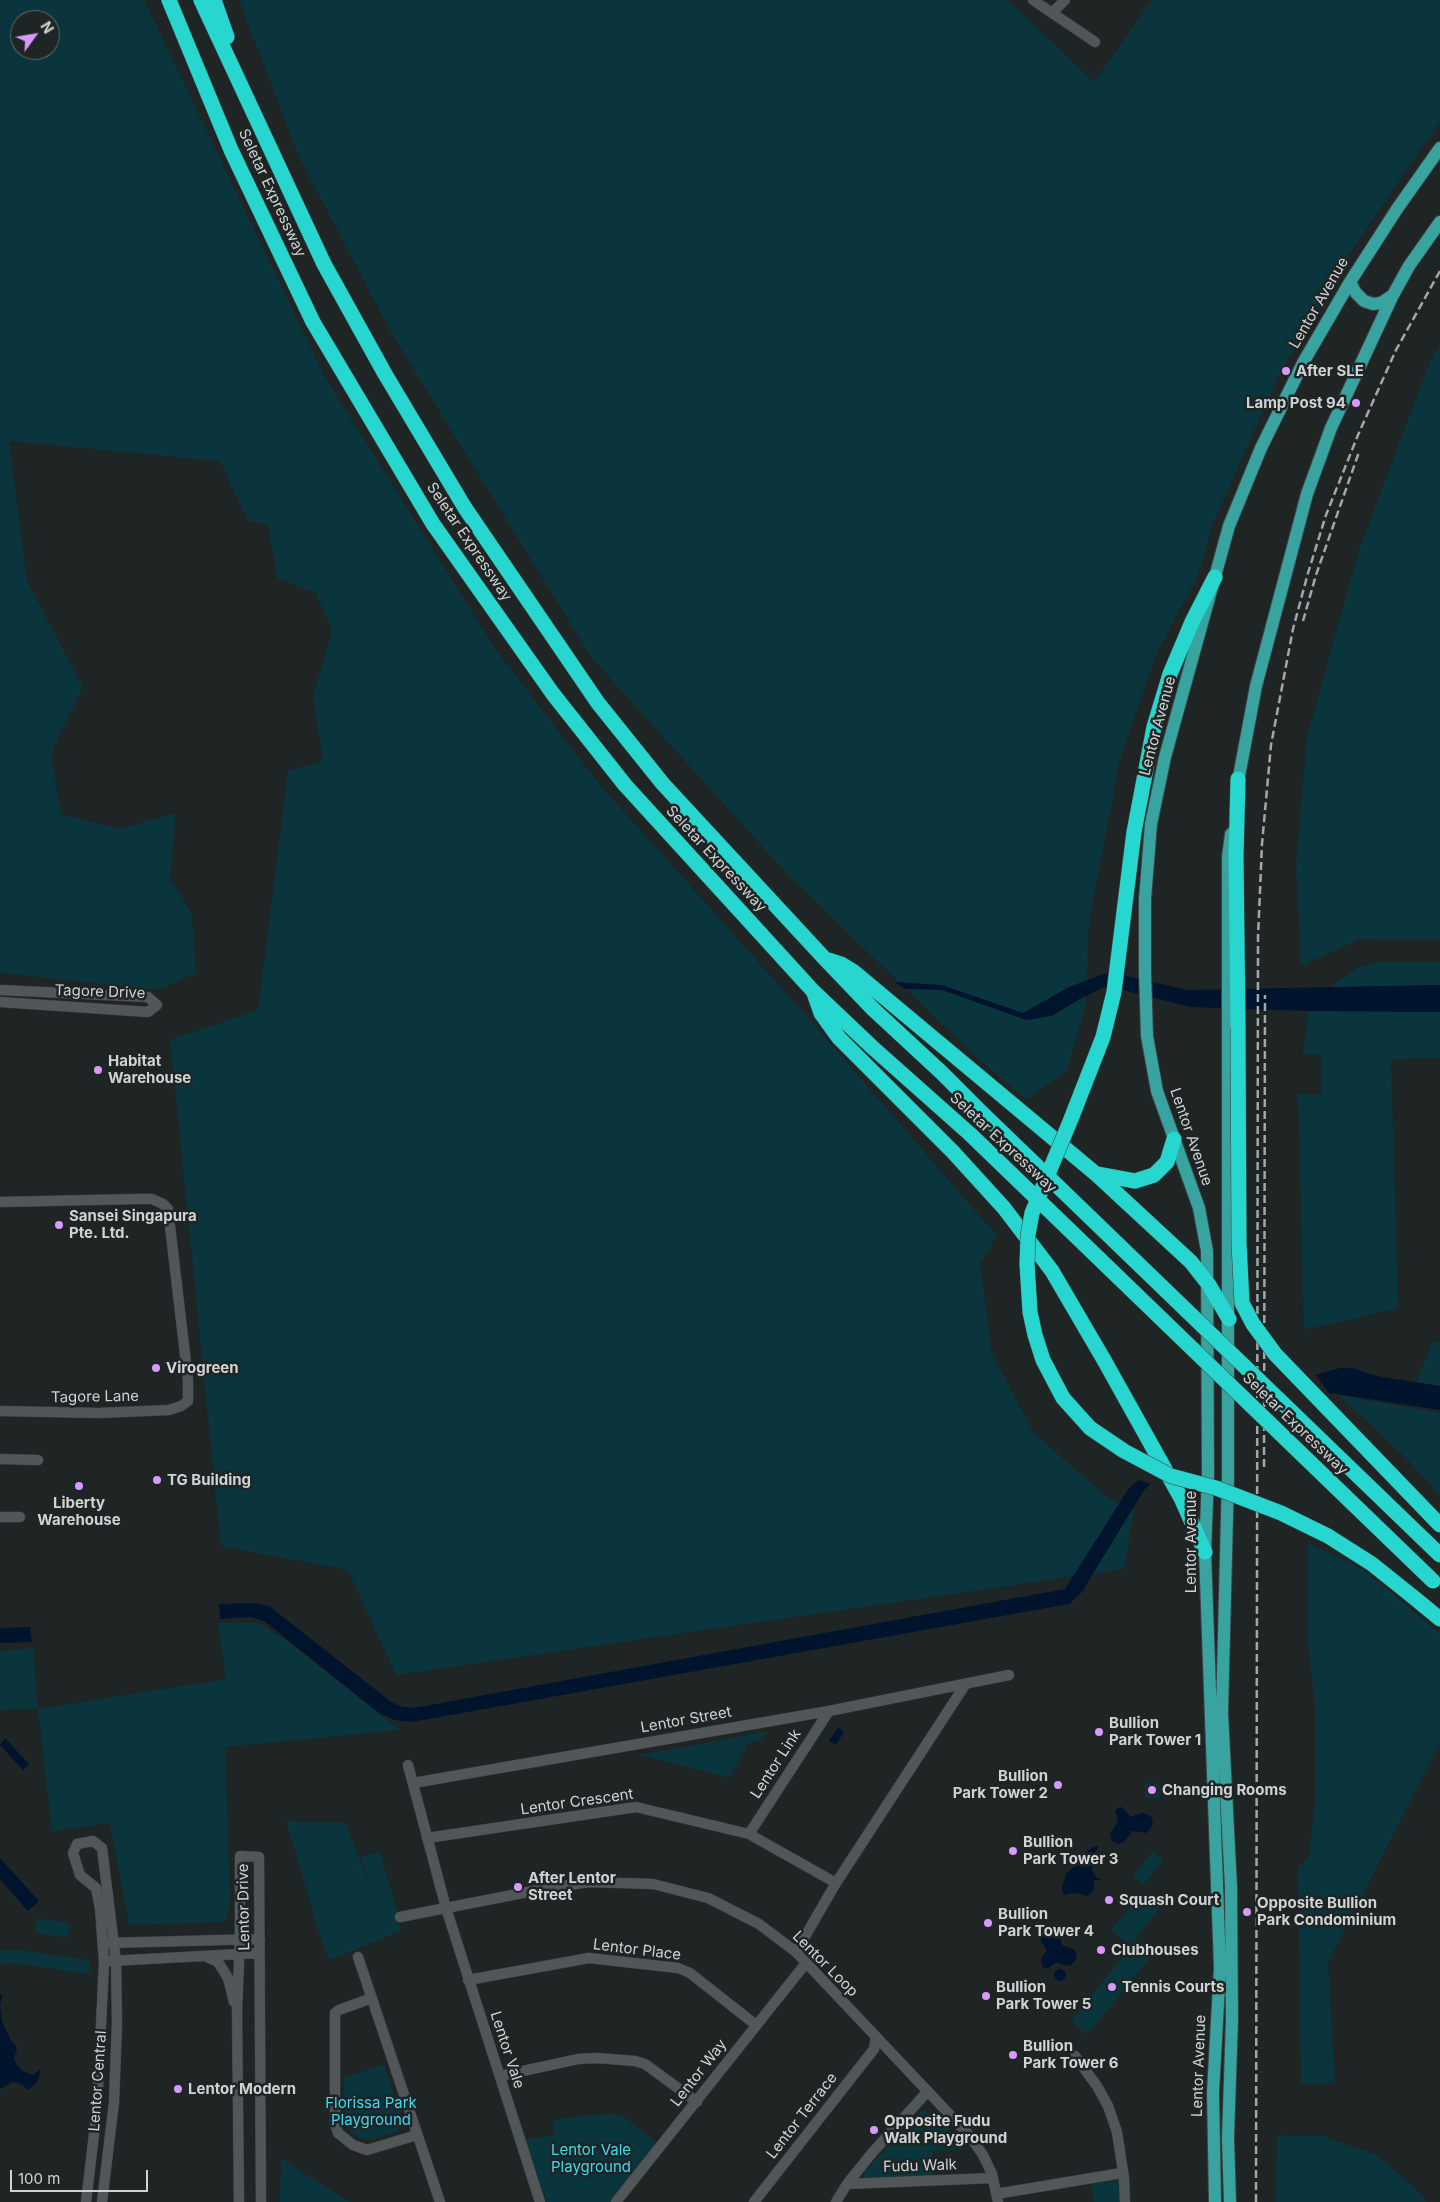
<!DOCTYPE html>
<style>
body{margin:0}
#map{position:relative;width:1440px;height:2202px;overflow:hidden;background:#1f2425;font-family:Inter,sans-serif}
canvas{display:block}
.north{position:absolute;left:10px;top:10px;width:50px;height:50px;box-sizing:border-box;background:#1f2425;border:1px solid #666a6b;border-radius:50%;rotate:58deg;font-size:14px;font-weight:700;line-height:20px;text-align:center;color:#d0d3d4}
.north::after{content:'';display:block;margin:auto;width:18px;height:22px;background:#d69bfa;clip-path:polygon(50% 0,100% 100%,50% 72%,0 100%)}
.scale{position:absolute;left:10px;top:2170px;width:138px;height:22px;box-sizing:border-box;border:2px solid #d0d3d4;border-top:0;padding-left:6px;font-size:15px;line-height:18px;white-space:nowrap;color:#d0d3d4;-webkit-text-stroke:4px #1f2425;paint-order:stroke}
</style>
<div id="map">
<canvas width="1440" height="2202"></canvas>
<div class="north">N</div>
<div class="scale">100 m</div>
</div>
<script>
const g = document.querySelector('canvas').getContext('2d');
g.lineJoin = 'round';
function fill(path, color) {
  g.fillStyle = color;
  g.fill(path, 'evenodd');
}
function poly(rows) {
  const path = new Path2D();
  for (const r of rows) {
    if (r.length === 3) {
      path.moveTo(r[0] + r[2], r[1]);
      path.arc(r[0], r[1], r[2], 0, 2 * Math.PI);
      continue;
    }
    path.moveTo(r[0], r[1]);
    for (let i = 2; i < r.length; i += 2) path.lineTo(r[i], r[i + 1]);
  }
  return path;
}
function trace(path, color, width, dash) {
  g.strokeStyle = color;
  g.lineWidth = width;
  g.lineCap = dash ? 'butt' : 'round';
  g.setLineDash(dash || []);
  g.stroke(path);
}
function write(font, color, halo, rows, align = 'center') {
  g.font = font + ' Inter,sans-serif';
  g.lineWidth = 5;
  g.setLineDash([]);
  g.textBaseline = 'middle';
  g.strokeStyle = halo;
  g.fillStyle = color;
  for (const [text, x, y, turn = 0] of rows) {
    g.save();
    g.translate(x, y);
    g.rotate((+turn || 0) * Math.PI / 180);
    g.textAlign = isNaN(turn) ? turn : align;
    if (halo) g.strokeText(text, 0, 0);
    g.fillText(text, 0, 0);
    g.restore();
  }
}
const green = poly([
 [0,0,144,0,325,377,496,650,600,785,811,1021,997,1236,980,1264,992,1354,1034,1433,1108,1498,1134,1509,1124,1569,396,1675,348,1570,221,1546,170,1040,258,1010,288,771,323,761,313,697,332,631,316,593,277,578,268,524,248,521,220,461,9,441,27,581,83,687,51,753,61,814,119,829,176,813,170,878,192,914,196,973,157,990,0,973],
 [20,20,50,20,50,50,20,50],
 [239,0,1008,0,1094,82,1152,0,1440,0,1440,121,1344,262,1278,377,1212,526,1199,573,1157,653,1120,759,1089,923,1086,1003,1067,1070,1027,1100,972,1053,787,874,591,657,392,334,300,159],
 [1440,344,1440,940,1360,939,1301,966,1296,865,1307,737,1359,550,1429,364],
 [1379,962,1440,962,1440,985,1330,987,1358,967],
 [1309,1011,1440,1012,1440,1058,1391,1059,1398,1308,1304,1330,1298,1094,1322,1095,1321,1055,1303,1055],
 [1433,1341,1440,1342,1440,1386,1416,1382],
 [1339,1395,1440,1413,1440,1495,1407,1459],
 [1308,1543,1361,1568,1440,1634,1440,1743,1328,1962,1335,2083,1301,2084,1298,1867,1309,1857,1315,1799,1315,1708,1308,1640],
 [218,1623,258,1623,286,1640,400,1730,225,1747,230,1896,229,1910,225,1922,129,1925,110,1823,52,1831,38,1709,0,1710,0,1651,33,1648,38,1709,226,1679],
 [769,1731,759,1741,748,1743,730,1778,639,1755],
 [1145,1783,1159,1783,1160,1798,1145,1798],
 [286,1821,346,1823,372,1893,361,1857,379,1851,395,1902,401,1931,329,1960,318,1929],
 [1153,1851,1164,1861,1143,1885,1132,1876],
 [1144,1891,1162,1906,1136,1938,1154,1953,1087,2035,1071,2021,1131,1947,1111,1930],
 [37,1918,70,1923,68,1938,35,1933],
 [19,1950,89,1960,89,1974,13,1963,0,1964,0,1951],
 [384,2064,403,2121,398,2131,374,2139,359,2138,350,2132,343,2119,344,2078],
 [924,2111,935,2114,965,2149,932,2151,933,2178,866,2180,863,2176,865,2172,918,2113],
 [613,2114,624,2117,659,2144,611,2202,547,2202,525,2139,555,2135,552,2121,584,2115],
 [1277,2135,1322,2136,1377,2155,1419,2192,1427,2202,1276,2202],
 [281,2158,349,2202,280,2202],
 [1120,2180,1120,2202,1094,2202,1091,2184]
]);
const water = poly([
 [1109,972,1187,990,1440,985,1440,1012,1309,1011,1190,1007,1107,986,1080,999,1052,1016,1026,1020,942,990,905,989,895,982,942,985,1023,1013,1069,987],
 [1339,1368,1353,1368,1376,1376,1440,1386,1440,1410,1329,1393,1316,1375],
 [1138,1480,1151,1484,1144,1490,1082,1592,1069,1604,412,1722,395,1720,379,1713,264,1621,251,1617,220,1619,219,1604,254,1603,269,1606,390,1701,399,1706,414,1708,1065,1589,1129,1488],
 [30,1627,32,1642,0,1643,0,1628],
 [838,1727,844,1732,836,1745,829,1741],
 [5,1738,29,1764,23,1770,0,1745],
 [1122,1807,1131,1817,1141,1813,1148,1814,1152,1818,1153,1825,1146,1833,1132,1831,1124,1842,1118,1844,1112,1841,1110,1834,1118,1822,1115,1812,1117,1808],
 [1095,1846,1099,1846,1092,1857,1092,1870,1096,1877,1102,1880,1094,1880,1094,1890,1087,1896,1076,1893,1064,1895,1062,1888,1066,1874,1076,1865,1085,1866,1085,1853],
 [0,1858,39,1901,28,1911,0,1879],
 [1050,1927,1058,1931,1062,1945,1073,1949,1076,1953,1077,1958,1071,1965,1066,1966,1057,1962,1047,1969,1042,1966,1041,1959,1047,1950,1041,1942,1040,1935,1044,1929],
 [1060,1975,6],
 [0,1994,2,1995,0,2006,2,2021,10,2039,17,2048,14,2059,17,2065,23,2071,32,2075,41,2069,38,2080,29,2090,18,2083,12,2082,0,2089]
]);
const minor = poly([
 [1033,0,1095,42],
 [1052,13,1065,0],
 [0,990,148,997,157,1005,148,1012,0,1002],
 [0,1202,137,1199,152,1199,163,1204,168,1209,188,1380,188,1401,181,1406,169,1410,99,1413,0,1411],
 [0,1459,38,1460],
 [0,1517,20,1517],
 [408,1765,446,1908,540,2202],
 [413,1783,829,1711,1009,1675],
 [749,1834,829,1711],
 [427,1838,636,1807,749,1834,836,1883],
 [400,1917,543,1889,589,1882,653,1884,708,1898,759,1924,796,1952,969,2135,983,2155,992,2174,998,2202],
 [108,1943,260,1939],
 [796,1952,836,1883,965,1685],
 [207,1957,218,1962,228,1978,234,2002],
 [358,1957,440,2202],
 [110,1961,259,1953],
 [468,1980,589,1958,678,1968,690,1973,756,2025],
 [372,1998,339,2010,335,2013,335,2124,338,2133,353,2145,367,2150,417,2135],
 [1075,2056,1097,2086,1108,2106,1117,2132,1124,2178,1125,2202],
 [500,2076,578,2059,597,2058,635,2061,645,2064,697,2102],
 [847,2184,993,2178],
 [996,2194,1122,2173],
 [86,2202,97,2109,104,1962,100,1908,96,1888,80,1875,73,1853,77,1844,93,1841,102,1848,116,1961,117,2023,114,2102,102,2202],
 [239,2202,237,2010,240,1939,240,1856,259,1857,261,2202],
 [616,2202,806,1963],
 [754,2202,874,2049,876,2037],
 [836,2202,847,2184,872,2153,927,2092]
]);
const primary = poly([
 [1350,282,1356,293,1364,301,1373,304,1381,303,1393,295],
 [1237,787,1256,686,1307,494,1331,428,1393,295,1409,266,1440,222],
 [1215,2202,1213,2092,1220,1968,1205,1552,1208,1475,1207,1251,1199,1208,1157,1091,1147,1036,1145,972,1145,899,1151,824,1165,757,1229,526,1261,448,1304,361,1350,282,1397,209,1440,148],
 [1230,2202,1228,2138,1232,2019,1231,1887,1222,1713,1228,1477,1228,857,1231,834]
]);
const motorway = poly([
 [169,0,231,150,313,322,433,524,553,694,625,785,813,991,872,1047,971,1135],
 [201,0,324,264,385,374,465,508,598,703,663,784,825,959,873,1009,942,1073,985,1116],
 [214,0,227,37],
 [1238,779,1236,856,1238,1027],
 [829,960,841,964,854,972,1096,1174,1191,1262,1209,1285,1229,1319],
 [814,993,821,1013,839,1038,953,1152,1004,1208,1052,1271,1104,1360,1181,1498,1205,1552],
 [1071,1119,1103,1037,1114,992,1134,832,1154,727,1170,674,1192,622,1215,577],
 [1097,1174,1135,1181,1154,1175,1167,1162,1174,1139],
 [1412,1596,1440,1619]
]);
const rail = poly([
 [1303,621,1316,575,1359,452],
 [1264,1467,1265,995],
 [1256,2202,1258,937,1262,844,1271,745,1293,629,1308,573,1326,515,1358,435,1396,350,1440,271]
]);
const motorwayBridge = poly([
 [1238,1027,1239,1243,1242,1303,1253,1324,1275,1354,1440,1525],
 [985,1116,1440,1555],
 [1071,1119,1032,1213,1028,1235,1027,1264,1030,1312,1035,1335,1043,1360,1063,1398,1090,1428,1124,1451,1171,1476,1216,1488,1281,1513,1328,1536,1372,1564,1412,1596],
 [971,1135,1433,1581]
]);
const markers = [
 [1286,371,5,"#d69bfa"],
 [1356,403,5,"#d69bfa"],
 [98,1070,5,"#d69bfa"],
 [59,1225,5,"#d69bfa"],
 [156,1368,5,"#d69bfa"],
 [157,1480,5,"#d69bfa"],
 [79,1486,5,"#d69bfa"],
 [1099,1732,5,"#d69bfa"],
 [1058,1785,5,"#d69bfa"],
 [1152,1790,5,"#d69bfa"],
 [1013,1851,5,"#d69bfa"],
 [518,1887,5,"#d69bfa"],
 [1109,1900,5,"#d69bfa"],
 [1247,1912,5,"#d69bfa"],
 [988,1923,5,"#d69bfa"],
 [1101,1950,5,"#d69bfa"],
 [1112,1987,5,"#d69bfa"],
 [986,1996,5,"#d69bfa"],
 [1013,2055,5,"#d69bfa"],
 [178,2089,5,"#d69bfa"],
 [874,2130,5,"#d69bfa"]
];
const streetNames = [
 ["Seletar Expressway",272,193,65],
 ["Lentor Avenue",1319,303,-60],
 ["Seletar Expressway",469,542,56],
 ["Lentor Avenue",1158,726,-75],
 ["Seletar Expressway",716,859,47],
 ["Tagore Drive",100,992,2],
 ["Lentor Avenue",1191,1137,71],
 ["Seletar Expressway",1003,1143,43],
 ["Tagore Lane",95,1397,-1],
 ["Seletar Expressway",1295,1424,44],
 ["Lentor Avenue",1191,1542,-90],
 ["Lentor Street",686,1720,-10],
 ["Lentor Link",776,1764,-57],
 ["Lentor Crescent",577,1802,-8],
 ["Lentor Drive",244,1907,-91],
 ["Lentor Place",637,1950,7],
 ["Lentor Loop",825,1964,45],
 ["Lentor Vale",507,2050,72],
 ["Lentor Avenue",1199,2066,-88],
 ["Lentor Way",699,2073,-52],
 ["Lentor Central",98,2081,-86],
 ["Lentor Terrace",802,2116,-52],
 ["Fudu Walk",920,2166,-2]
];
const poiNames = [
 ["After SLE",1296,371],
 ["Lamp Post 94",1346,403,"right"],
 ["Habitat",108,1061],
 ["Warehouse",108,1078],
 ["Sansei Singapura",69,1216],
 ["Pte. Ltd.",69,1233],
 ["Virogreen",166,1368],
 ["TG Building",167,1480],
 ["Liberty",79,1503,"center"],
 ["Warehouse",79,1520,"center"],
 ["Bullion",1109,1723],
 ["Park Tower 1",1109,1740],
 ["Bullion",1048,1776,"right"],
 ["Park Tower 2",1048,1793,"right"],
 ["Changing Rooms",1162,1790],
 ["Bullion",1023,1842],
 ["Park Tower 3",1023,1859],
 ["After Lentor",528,1878],
 ["Street",528,1895],
 ["Squash Court",1119,1900],
 ["Opposite Bullion",1257,1903],
 ["Park Condominium",1257,1920],
 ["Bullion",998,1914],
 ["Park Tower 4",998,1931],
 ["Clubhouses",1111,1950],
 ["Bullion",996,1987],
 ["Park Tower 5",996,2004],
 ["Tennis Courts",1122,1987],
 ["Bullion",1023,2046],
 ["Park Tower 6",1023,2063],
 ["Lentor Modern",188,2089],
 ["Opposite Fudu",884,2121],
 ["Walk Playground",884,2138]
];
const parkNames = [
 ["Florissa Park",371,2103],
 ["Playground",371,2120],
 ["Lentor Vale",591,2150],
 ["Playground",591,2167]
];
fill(green, '#0b353c');
fill(water, '#00142d');
trace(minor, '#3d4041', 11);
trace(primary, '#3d4041', 14);
trace(motorway, '#3d4041', 16);
trace(minor, '#515658', 10);
trace(primary, '#38a39f', 12);
trace(motorway, '#27d6ce', 15);
trace(rail, '#a4a7a8', 2.5, [8, 4]);
trace(motorwayBridge, '#3d4041', 16, []);
trace(motorwayBridge, '#27d6ce', 15);
for (const [x, y, r, color] of markers) {
  const dot = new Path2D();
  dot.arc(x, y, r, 0, 2 * Math.PI);
  g.fillStyle = color;
  g.fill(dot);
  trace(dot, '#1f2425', 2);
}
write('15px', '#d0d3d4', '#1f2425', streetNames);
write('bold 15px', '#d0d3d4', '#1f2425', poiNames, 'left');
write('15px', '#3ed8f0', '#1f2425', parkNames);
</script>
